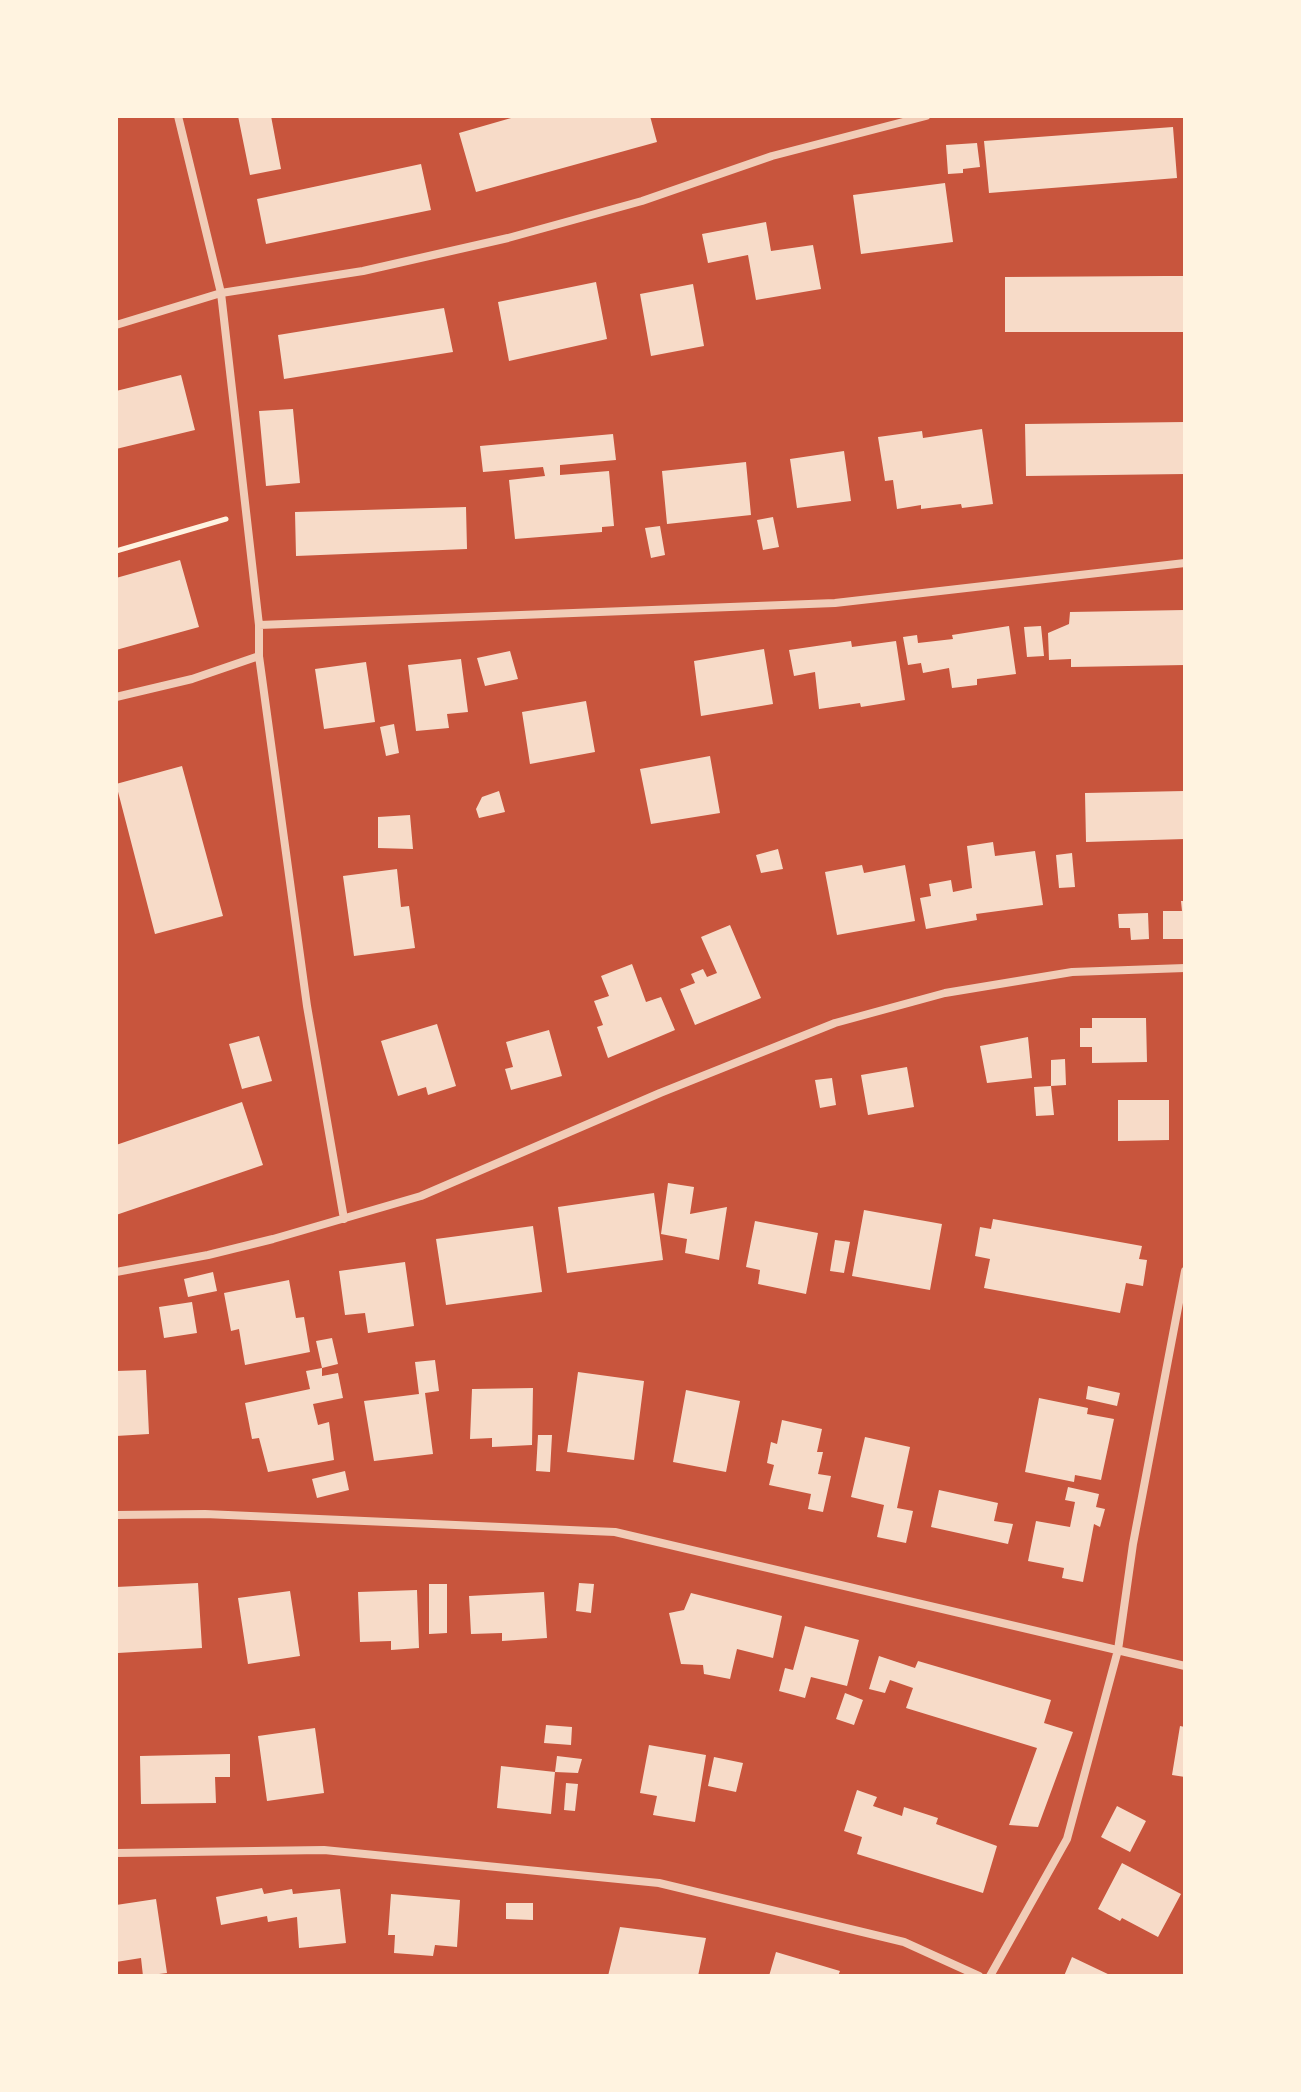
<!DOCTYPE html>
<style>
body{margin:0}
#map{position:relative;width:1301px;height:2092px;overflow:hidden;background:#c8553d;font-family:"Roboto Condensed",sans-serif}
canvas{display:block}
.frame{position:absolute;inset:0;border:118px solid #fff3e0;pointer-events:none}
</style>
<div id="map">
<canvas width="1301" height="2092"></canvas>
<div class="frame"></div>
</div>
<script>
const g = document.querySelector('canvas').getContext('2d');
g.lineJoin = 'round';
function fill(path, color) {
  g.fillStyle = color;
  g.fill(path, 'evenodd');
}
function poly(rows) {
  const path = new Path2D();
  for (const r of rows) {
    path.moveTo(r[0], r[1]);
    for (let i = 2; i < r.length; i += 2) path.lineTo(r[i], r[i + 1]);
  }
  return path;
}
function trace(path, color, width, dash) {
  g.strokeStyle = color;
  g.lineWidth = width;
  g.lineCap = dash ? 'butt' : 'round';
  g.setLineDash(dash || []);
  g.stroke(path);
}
const building = poly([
 [238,116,271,116,281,169,250,175],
 [518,116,650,116,657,142,476,192,459,133],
 [1173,127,1177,178,989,193,984,141],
 [977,143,980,167,963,169,963,173,948,174,946,145],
 [421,164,431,210,266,244,257,199],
 [945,183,953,242,861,254,853,195],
 [766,222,771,251,813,245,821,289,756,300,748,255,708,263,702,234],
 [1164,276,1185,276,1185,332,1005,332,1005,277],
 [596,282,607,339,509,361,498,302],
 [693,284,704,346,651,356,640,294],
 [444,308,453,352,284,379,278,335],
 [181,375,195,430,116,449,116,391],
 [293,409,300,483,266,486,259,411],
 [1185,422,1185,474,1026,476,1025,424],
 [982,429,993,504,962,508,961,504,921,509,921,505,897,509,893,480,885,481,878,437,922,431,923,438],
 [613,434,616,460,560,465,560,475,609,471,614,526,602,527,602,532,515,539,509,480,545,476,543,467,483,472,480,446],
 [844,451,851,501,797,508,790,459],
 [746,462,751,515,667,524,662,471],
 [466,507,467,549,296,556,295,512],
 [773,517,779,547,763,550,757,520],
 [660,526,665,555,651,558,645,528],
 [180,560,199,627,116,650,116,578],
 [1185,610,1185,665,1071,667,1071,659,1049,660,1048,633,1069,624,1070,612],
 [1009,626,1016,674,977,679,977,685,952,688,949,668,923,673,921,663,908,665,903,637,917,635,918,643,953,639,952,635],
 [1041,626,1044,656,1027,657,1024,627],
 [851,641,852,647,896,641,905,700,861,707,860,703,819,709,815,672,794,676,789,650],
 [764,649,773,704,701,716,694,661],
 [510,651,518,679,485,686,477,658],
 [461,659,468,712,447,714,449,728,416,731,408,665],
 [366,662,375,722,324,729,315,669],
 [586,701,595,752,530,764,522,712],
 [394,724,399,753,386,756,380,727],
 [710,756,720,813,651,824,640,769],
 [182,766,223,916,155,934,116,784],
 [499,791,505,812,479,818,476,809,482,797],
 [1185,791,1185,839,1086,842,1085,793],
 [410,815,413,849,378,848,378,817],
 [993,842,995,856,1035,851,1043,905,976,914,977,920,926,929,920,898,931,896,929,884,951,880,953,892,972,888,967,846],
 [778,849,783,869,761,873,756,855],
 [1072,853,1075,887,1059,888,1056,855],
 [862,865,864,873,905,865,915,921,837,935,825,872],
 [397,869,401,907,409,906,415,948,354,956,343,876],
 [1181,901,1185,901,1185,939,1163,939,1163,911,1182,911],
 [1148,913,1149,939,1131,940,1130,928,1119,928,1118,914],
 [730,925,761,998,695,1025,680,989,695,983,691,974,703,969,707,977,717,973,701,937],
 [632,964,646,1002,661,997,675,1030,608,1058,597,1027,603,1025,594,1001,609,996,601,976],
 [1092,1018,1146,1018,1147,1062,1092,1063,1092,1047,1080,1047,1080,1028,1092,1028],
 [437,1024,456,1086,428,1095,426,1087,398,1096,381,1041],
 [549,1030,562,1076,511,1090,505,1069,513,1067,506,1042],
 [259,1036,272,1081,242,1089,229,1044],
 [1028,1037,1032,1078,987,1083,980,1046],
 [1065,1059,1066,1085,1051,1086,1051,1060],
 [907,1067,914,1107,868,1115,861,1075],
 [832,1078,836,1105,820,1108,815,1080],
 [1051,1086,1054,1115,1036,1116,1034,1087],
 [1118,1100,1169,1100,1169,1140,1118,1141],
 [242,1102,263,1165,116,1215,116,1145],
 [668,1183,694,1187,690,1214,727,1207,719,1260,685,1253,687,1239,661,1234],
 [654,1193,663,1260,567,1273,558,1207],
 [864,1210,942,1224,930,1290,852,1276],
 [993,1219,1142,1246,1139,1259,1147,1260,1143,1286,1126,1283,1120,1313,984,1288,990,1259,975,1256,980,1227,991,1229],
 [755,1221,818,1233,806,1294,758,1284,760,1270,746,1267],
 [533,1226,542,1292,446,1305,436,1239],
 [835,1240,850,1242,844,1273,830,1271],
 [405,1262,414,1326,368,1333,365,1313,345,1315,339,1271],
 [213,1272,217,1291,188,1297,184,1279],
 [289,1280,296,1318,304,1317,310,1352,245,1365,239,1329,231,1331,224,1293],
 [192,1302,197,1333,164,1338,159,1307],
 [332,1338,338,1364,322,1368,316,1341],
 [435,1360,439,1391,425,1393,433,1454,374,1461,364,1401,419,1394,415,1362],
 [322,1368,322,1376,338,1373,343,1398,313,1404,318,1425,329,1422,334,1460,268,1472,259,1438,252,1439,245,1403,310,1389,306,1371],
 [146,1370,149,1434,116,1436,116,1371],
 [578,1372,644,1381,634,1460,567,1452],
 [1088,1386,1120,1393,1117,1406,1086,1399],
 [533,1388,532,1445,492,1447,492,1438,470,1439,472,1389],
 [686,1390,740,1401,726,1472,673,1462],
 [1039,1398,1088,1408,1087,1414,1114,1419,1101,1480,1075,1475,1074,1482,1025,1472],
 [782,1420,822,1429,817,1452,823,1452,818,1474,831,1476,823,1512,808,1509,811,1494,769,1485,774,1465,767,1463,771,1442,777,1444],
 [538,1435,552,1435,550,1472,536,1471],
 [865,1437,910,1447,897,1508,913,1511,906,1543,877,1537,884,1505,851,1497],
 [345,1471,349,1490,317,1498,312,1479],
 [1068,1487,1099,1494,1096,1507,1105,1509,1100,1527,1094,1524,1083,1582,1062,1578,1064,1568,1028,1561,1036,1521,1070,1527,1075,1502,1065,1500],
 [939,1490,998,1503,994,1521,1013,1524,1008,1544,931,1527],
 [198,1583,202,1648,118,1653,116,1587],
 [579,1583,594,1584,591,1613,576,1611],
 [429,1584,447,1584,447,1633,429,1634],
 [417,1590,419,1648,391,1650,391,1641,360,1642,358,1592],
 [290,1591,300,1656,248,1664,238,1598],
 [544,1592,547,1638,502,1641,502,1633,471,1634,469,1596],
 [691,1593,782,1616,773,1658,737,1649,730,1679,704,1674,703,1665,681,1664,669,1613,684,1610],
 [805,1626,859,1640,847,1686,811,1677,805,1698,779,1691,785,1668,793,1670],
 [879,1656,915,1668,918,1661,1051,1700,1044,1723,1073,1732,1038,1827,1009,1825,1037,1748,906,1708,913,1688,890,1680,885,1693,869,1689],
 [845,1693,863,1700,854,1725,836,1719],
 [546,1725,572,1727,571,1745,544,1743],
 [1180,1726,1185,1727,1185,1777,1172,1775],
 [315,1728,324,1793,267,1801,258,1736],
 [649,1745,706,1755,695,1822,653,1815,657,1796,640,1793],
 [230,1754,230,1777,215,1777,216,1803,141,1804,140,1756],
 [557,1756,582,1759,578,1773,555,1772],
 [714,1757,743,1763,736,1792,708,1786],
 [501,1766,555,1772,551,1814,497,1808],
 [566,1783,578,1784,575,1811,564,1810],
 [857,1790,877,1797,873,1806,902,1816,904,1807,938,1818,936,1824,997,1846,983,1893,857,1854,862,1837,844,1831],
 [1117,1806,1146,1821,1130,1852,1101,1837],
 [1122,1863,1181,1894,1158,1937,1122,1918,1120,1921,1098,1909],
 [262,1888,264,1894,292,1889,293,1894,340,1889,346,1943,299,1948,297,1917,268,1922,267,1916,221,1925,216,1897],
 [391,1894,460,1900,457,1947,435,1945,433,1956,394,1953,395,1935,388,1935],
 [156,1899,167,1973,143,1976,141,1958,116,1962,116,1905],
 [506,1903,533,1903,533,1920,506,1919],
 [620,1927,706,1938,698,1976,608,1976],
 [776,1952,840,1971,838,1976,769,1976],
 [1072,1957,1112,1976,1064,1976]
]);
const path = poly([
 [116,551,226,519]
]);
const minor = poly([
 [178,116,221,293,259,625,259,656,307,1006,344,1219],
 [116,325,221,293,363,271,508,238,642,201,772,156,926,116],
 [259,625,835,603,1185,563],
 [116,697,192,679,259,656],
 [116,1272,208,1255,273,1239,421,1196,660,1093,835,1023,945,993,1072,972,1185,968],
 [116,1515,205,1514,615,1532,1185,1666],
 [116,1853,324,1850,659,1883,904,1942,979,1976],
 [990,1976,1067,1839,1118,1650,1133,1544,1185,1271]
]);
fill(building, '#f7dbc8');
trace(path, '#fff3e0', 5);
trace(minor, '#f1ccb7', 8);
</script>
